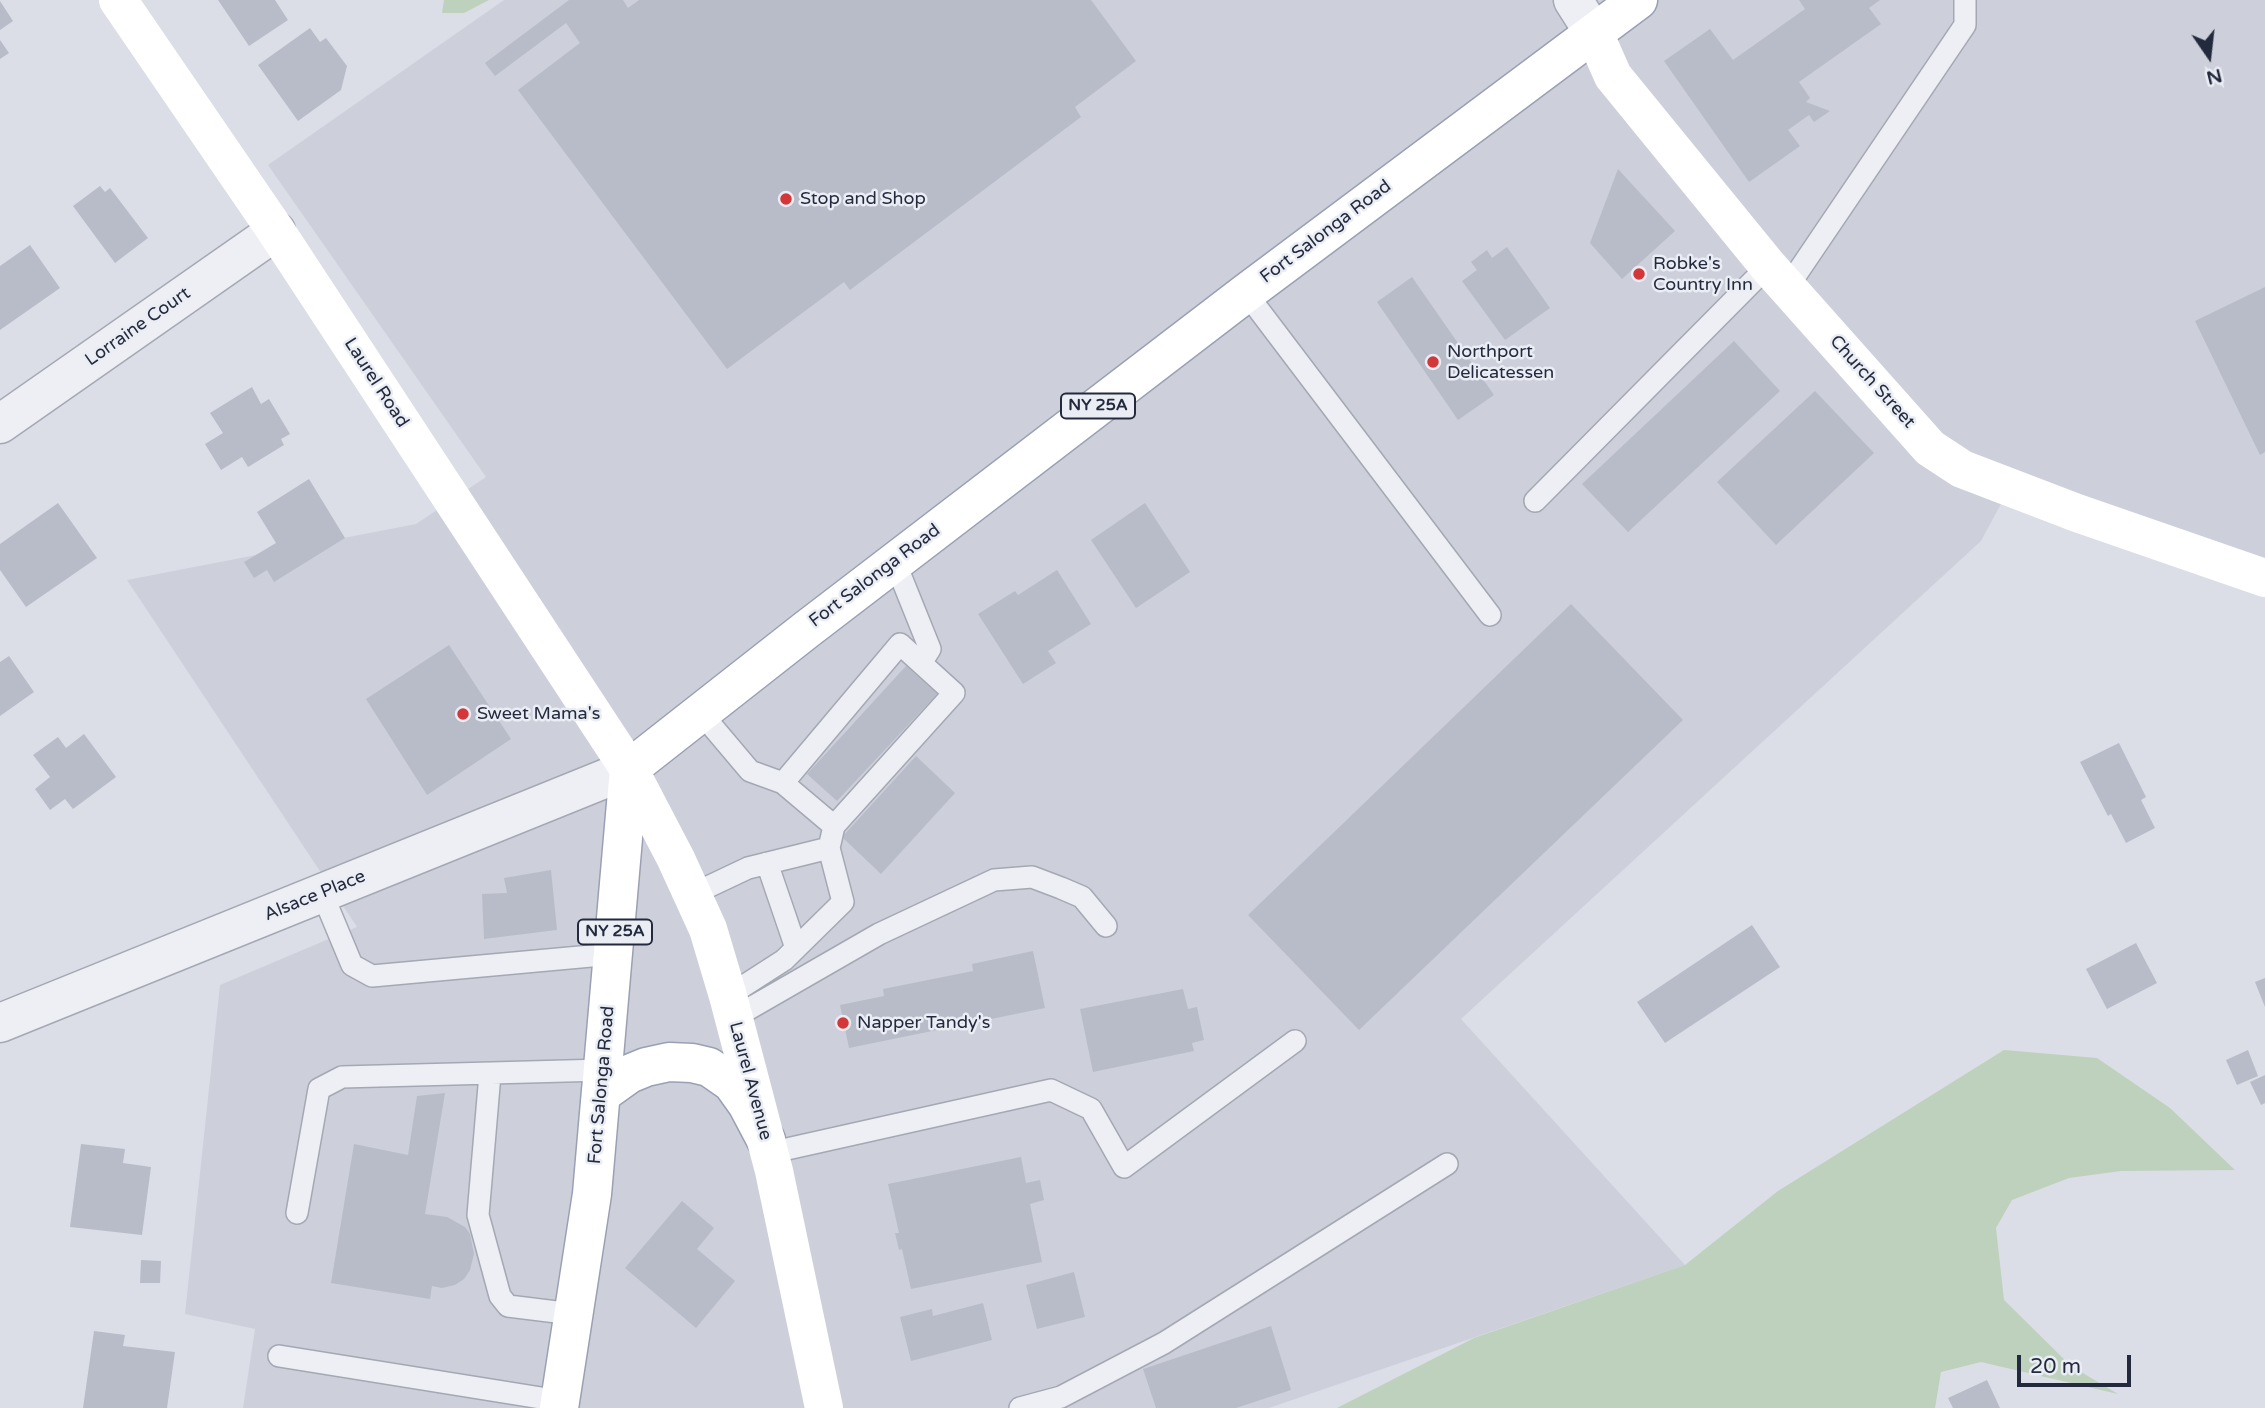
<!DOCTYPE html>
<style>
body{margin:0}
#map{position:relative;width:2265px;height:1408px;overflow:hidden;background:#dbdee6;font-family:"Varela Round",sans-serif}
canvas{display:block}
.north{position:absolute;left:2174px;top:21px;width:70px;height:70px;-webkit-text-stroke:5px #eaedf4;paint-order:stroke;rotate:166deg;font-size:19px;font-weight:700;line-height:28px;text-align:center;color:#242a3d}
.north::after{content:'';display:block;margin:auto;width:24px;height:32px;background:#242a3d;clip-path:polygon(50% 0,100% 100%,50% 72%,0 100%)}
.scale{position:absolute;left:2017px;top:1355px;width:114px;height:32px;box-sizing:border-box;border:4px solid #242a3d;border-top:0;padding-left:9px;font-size:21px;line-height:24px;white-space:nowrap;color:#242a3d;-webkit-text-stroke:5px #eaedf4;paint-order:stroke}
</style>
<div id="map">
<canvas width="2265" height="1408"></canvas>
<div class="north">N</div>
<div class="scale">20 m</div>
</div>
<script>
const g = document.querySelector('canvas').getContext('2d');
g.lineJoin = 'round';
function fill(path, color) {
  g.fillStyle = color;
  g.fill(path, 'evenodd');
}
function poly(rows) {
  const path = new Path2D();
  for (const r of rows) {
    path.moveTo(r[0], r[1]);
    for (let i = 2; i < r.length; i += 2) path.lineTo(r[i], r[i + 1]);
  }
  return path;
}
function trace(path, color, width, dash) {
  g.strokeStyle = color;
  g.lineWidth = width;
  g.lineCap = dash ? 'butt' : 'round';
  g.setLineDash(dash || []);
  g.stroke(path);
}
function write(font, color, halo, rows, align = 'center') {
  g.font = font + ' "Varela Round",sans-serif';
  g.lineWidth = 5;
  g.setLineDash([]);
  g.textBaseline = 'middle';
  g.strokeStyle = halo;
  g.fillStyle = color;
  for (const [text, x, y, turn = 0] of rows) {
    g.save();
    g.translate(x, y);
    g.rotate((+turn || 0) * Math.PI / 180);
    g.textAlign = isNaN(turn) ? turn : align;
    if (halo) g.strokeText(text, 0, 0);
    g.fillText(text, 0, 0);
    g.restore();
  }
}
const built = poly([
 [504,0,2265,0,2265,578,2010,487,1981,541,1461,1019,1685,1265,1269,1408,243,1408,255,1329,185,1314,220,985,357,927,127,580,416,524,486,477,268,165]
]);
const green = poly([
 [444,0,489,0,464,13,442,13],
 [2004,1050,2097,1058,2170,1108,2235,1170,2121,1171,2069,1178,2012,1200,1996,1228,2004,1300,2071,1366,2118,1394,1981,1362,1941,1372,1935,1408,1337,1408,1474,1338,1685,1265,1778,1191]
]);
const building = poly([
 [218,0,275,0,288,20,249,46],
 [569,0,623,0,628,8,639,0,1091,0,1136,61,1075,107,1081,117,850,290,844,282,727,369,518,90,580,43,566,23,495,76,485,63],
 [1799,0,1880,0,1869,8,1881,24,1799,82,1810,98,1806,102,1830,111,1814,122,1809,115,1788,130,1800,146,1749,182,1664,61,1710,29,1733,60,1805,9],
 [0,1,13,21,0,30],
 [310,28,320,42,326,38,347,66,341,90,298,121,258,65],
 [0,40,9,53,0,59],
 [1618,169,1675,231,1622,279,1590,243],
 [100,186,105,192,110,188,148,238,115,263,73,206],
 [30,245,60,288,0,330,0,266],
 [1507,247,1550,308,1505,340,1462,281,1477,270,1471,262,1487,250,1492,258],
 [1412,277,1494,395,1458,420,1377,302],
 [2265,287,2265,452,2260,455,2195,321],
 [1734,341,1780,391,1628,532,1582,484],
 [252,387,261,404,269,399,290,434,281,439,284,445,248,467,242,457,221,470,205,444,223,433,210,413],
 [1815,391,1874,453,1776,545,1717,482],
 [309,479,345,538,274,582,267,570,254,578,244,562,276,543,257,512],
 [58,503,97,558,26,607,0,570,0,544],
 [1145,503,1190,572,1136,608,1091,540],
 [1057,570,1091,624,1048,651,1056,663,1023,684,978,614,1015,591,1018,595],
 [1571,604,1683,720,1359,1030,1248,915],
 [449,645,511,739,427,795,366,699],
 [9,656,34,692,0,716,0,662],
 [906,666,937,694,837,801,807,774],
 [84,734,116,777,73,809,65,799,50,810,35,789,50,777,33,755,58,737,66,748],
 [2119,743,2146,797,2141,800,2155,828,2126,843,2111,814,2108,816,2080,762],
 [916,756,955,793,881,874,842,837],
 [551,870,557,930,484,939,482,894,507,893,504,878],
 [1752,925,1780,967,1665,1043,1637,1002],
 [2136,943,2157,983,2107,1009,2086,969],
 [1033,951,1045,1008,849,1048,840,1005,884,996,883,989,973,971,972,964],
 [2265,978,2265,1007,2255,982],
 [1183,989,1188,1009,1197,1007,1204,1040,1192,1043,1194,1051,1093,1072,1080,1009],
 [2248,1050,2258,1076,2237,1085,2226,1060],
 [2265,1075,2265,1103,2261,1105,2250,1082],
 [445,1093,425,1214,447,1217,465,1227,470,1234,474,1254,470,1270,464,1279,455,1285,442,1288,432,1286,430,1299,331,1283,354,1144,408,1155,417,1096],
 [81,1144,125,1149,123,1163,151,1167,142,1235,70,1227],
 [1021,1157,1026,1183,1040,1180,1044,1200,1030,1204,1042,1262,911,1289,902,1249,899,1250,895,1233,899,1233,888,1184],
 [682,1201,714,1228,697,1249,735,1281,696,1328,625,1268],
 [141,1260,161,1261,160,1283,140,1283],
 [1074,1272,1085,1317,1037,1329,1026,1285],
 [983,1303,992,1340,911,1361,900,1317,932,1309,933,1316],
 [1271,1326,1291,1390,1236,1408,1156,1408,1143,1369],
 [94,1331,125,1335,123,1346,175,1352,167,1408,83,1408],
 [1987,1380,2000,1408,1953,1408,1948,1398]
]);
const lane = poly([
 [1787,288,1965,25,1965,0],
 [1246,293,1490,615],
 [1535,501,1768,266],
 [895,562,930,649,921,663],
 [701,713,750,771,783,783,834,826],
 [767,863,796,948],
 [322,893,352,965,372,976,613,954],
 [693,894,748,868,829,848],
 [728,996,784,960,843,902,829,848,834,826,954,693,900,644,783,783],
 [733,1018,879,934,994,880,1032,877,1061,888,1082,897,1106,926],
 [490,1074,478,1215,500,1296,508,1306,573,1314],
 [769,1153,1051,1090,1091,1109,1124,1167,1295,1041],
 [297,1213,319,1089,342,1077,603,1070],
 [279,1356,560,1401],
 [1020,1408,1061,1397,1164,1343,1447,1164]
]);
const street = poly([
 [1573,0,1594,33],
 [0,424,276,231],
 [0,1023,629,769]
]);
const secondary = poly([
 [118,0,276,231,629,769,676,859,708,929,728,996,774,1171,824,1408],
 [1594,33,1613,76,1768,266,1930,448,1962,469,2077,513,2265,578]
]);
const primary = poly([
 [601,1094,629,1074,646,1067,669,1062,692,1063,709,1067,732,1083,747,1104,766,1140],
 [559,1408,592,1194,629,769,806,630,1246,293,1638,0]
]);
const markers = [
 [786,199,7,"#d43739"],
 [1639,274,7,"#d43739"],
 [1433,362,7,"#d43739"],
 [463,714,7,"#d43739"],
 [843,1023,7,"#d43739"]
];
const shields = [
 [1098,406,74],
 [615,932,74]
];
const shieldNames = [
 ["NY 25A",1098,406],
 ["NY 25A",615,932]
];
const poiNames = [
 ["Stop and Shop",800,199],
 ["Robke's",1653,264],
 ["Country Inn",1653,285],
 ["Northport",1447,352],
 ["Delicatessen",1447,373],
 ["Sweet Mama's",477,714],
 ["Napper Tandy's",857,1023]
];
const streetNames = [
 ["Fort Salonga Road",1326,232,-37],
 ["Lorraine Court",138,327,-35],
 ["Church Street",1872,382,48],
 ["Laurel Road",376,383,57],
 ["Fort Salonga Road",875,576,-37],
 ["Alsace Place",315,896,-22],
 ["Laurel Avenue",750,1081,75],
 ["Fort Salonga Road",602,1085,-85]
];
fill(built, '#cdd0db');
fill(green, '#bed1bc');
fill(building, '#b8bcc9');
trace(lane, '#a4a8b3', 24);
trace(street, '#a4a8b3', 41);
trace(primary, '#9aa0b3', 41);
trace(lane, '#eeeff5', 21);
trace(street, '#eeeff5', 38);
trace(secondary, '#fff', 38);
trace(primary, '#fff', 38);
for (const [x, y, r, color] of markers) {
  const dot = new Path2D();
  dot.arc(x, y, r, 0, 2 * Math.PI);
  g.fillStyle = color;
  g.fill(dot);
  trace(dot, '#eaedf4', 2.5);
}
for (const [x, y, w] of shields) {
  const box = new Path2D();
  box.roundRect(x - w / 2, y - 12.5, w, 25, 5);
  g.fillStyle = '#eaedf4';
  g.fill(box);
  trace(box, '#242a3d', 2);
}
write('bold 16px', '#242a3d', null, shieldNames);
write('18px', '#242a3d', '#eaedf4', poiNames, 'left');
write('18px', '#242a3d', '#eaedf4', streetNames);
</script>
